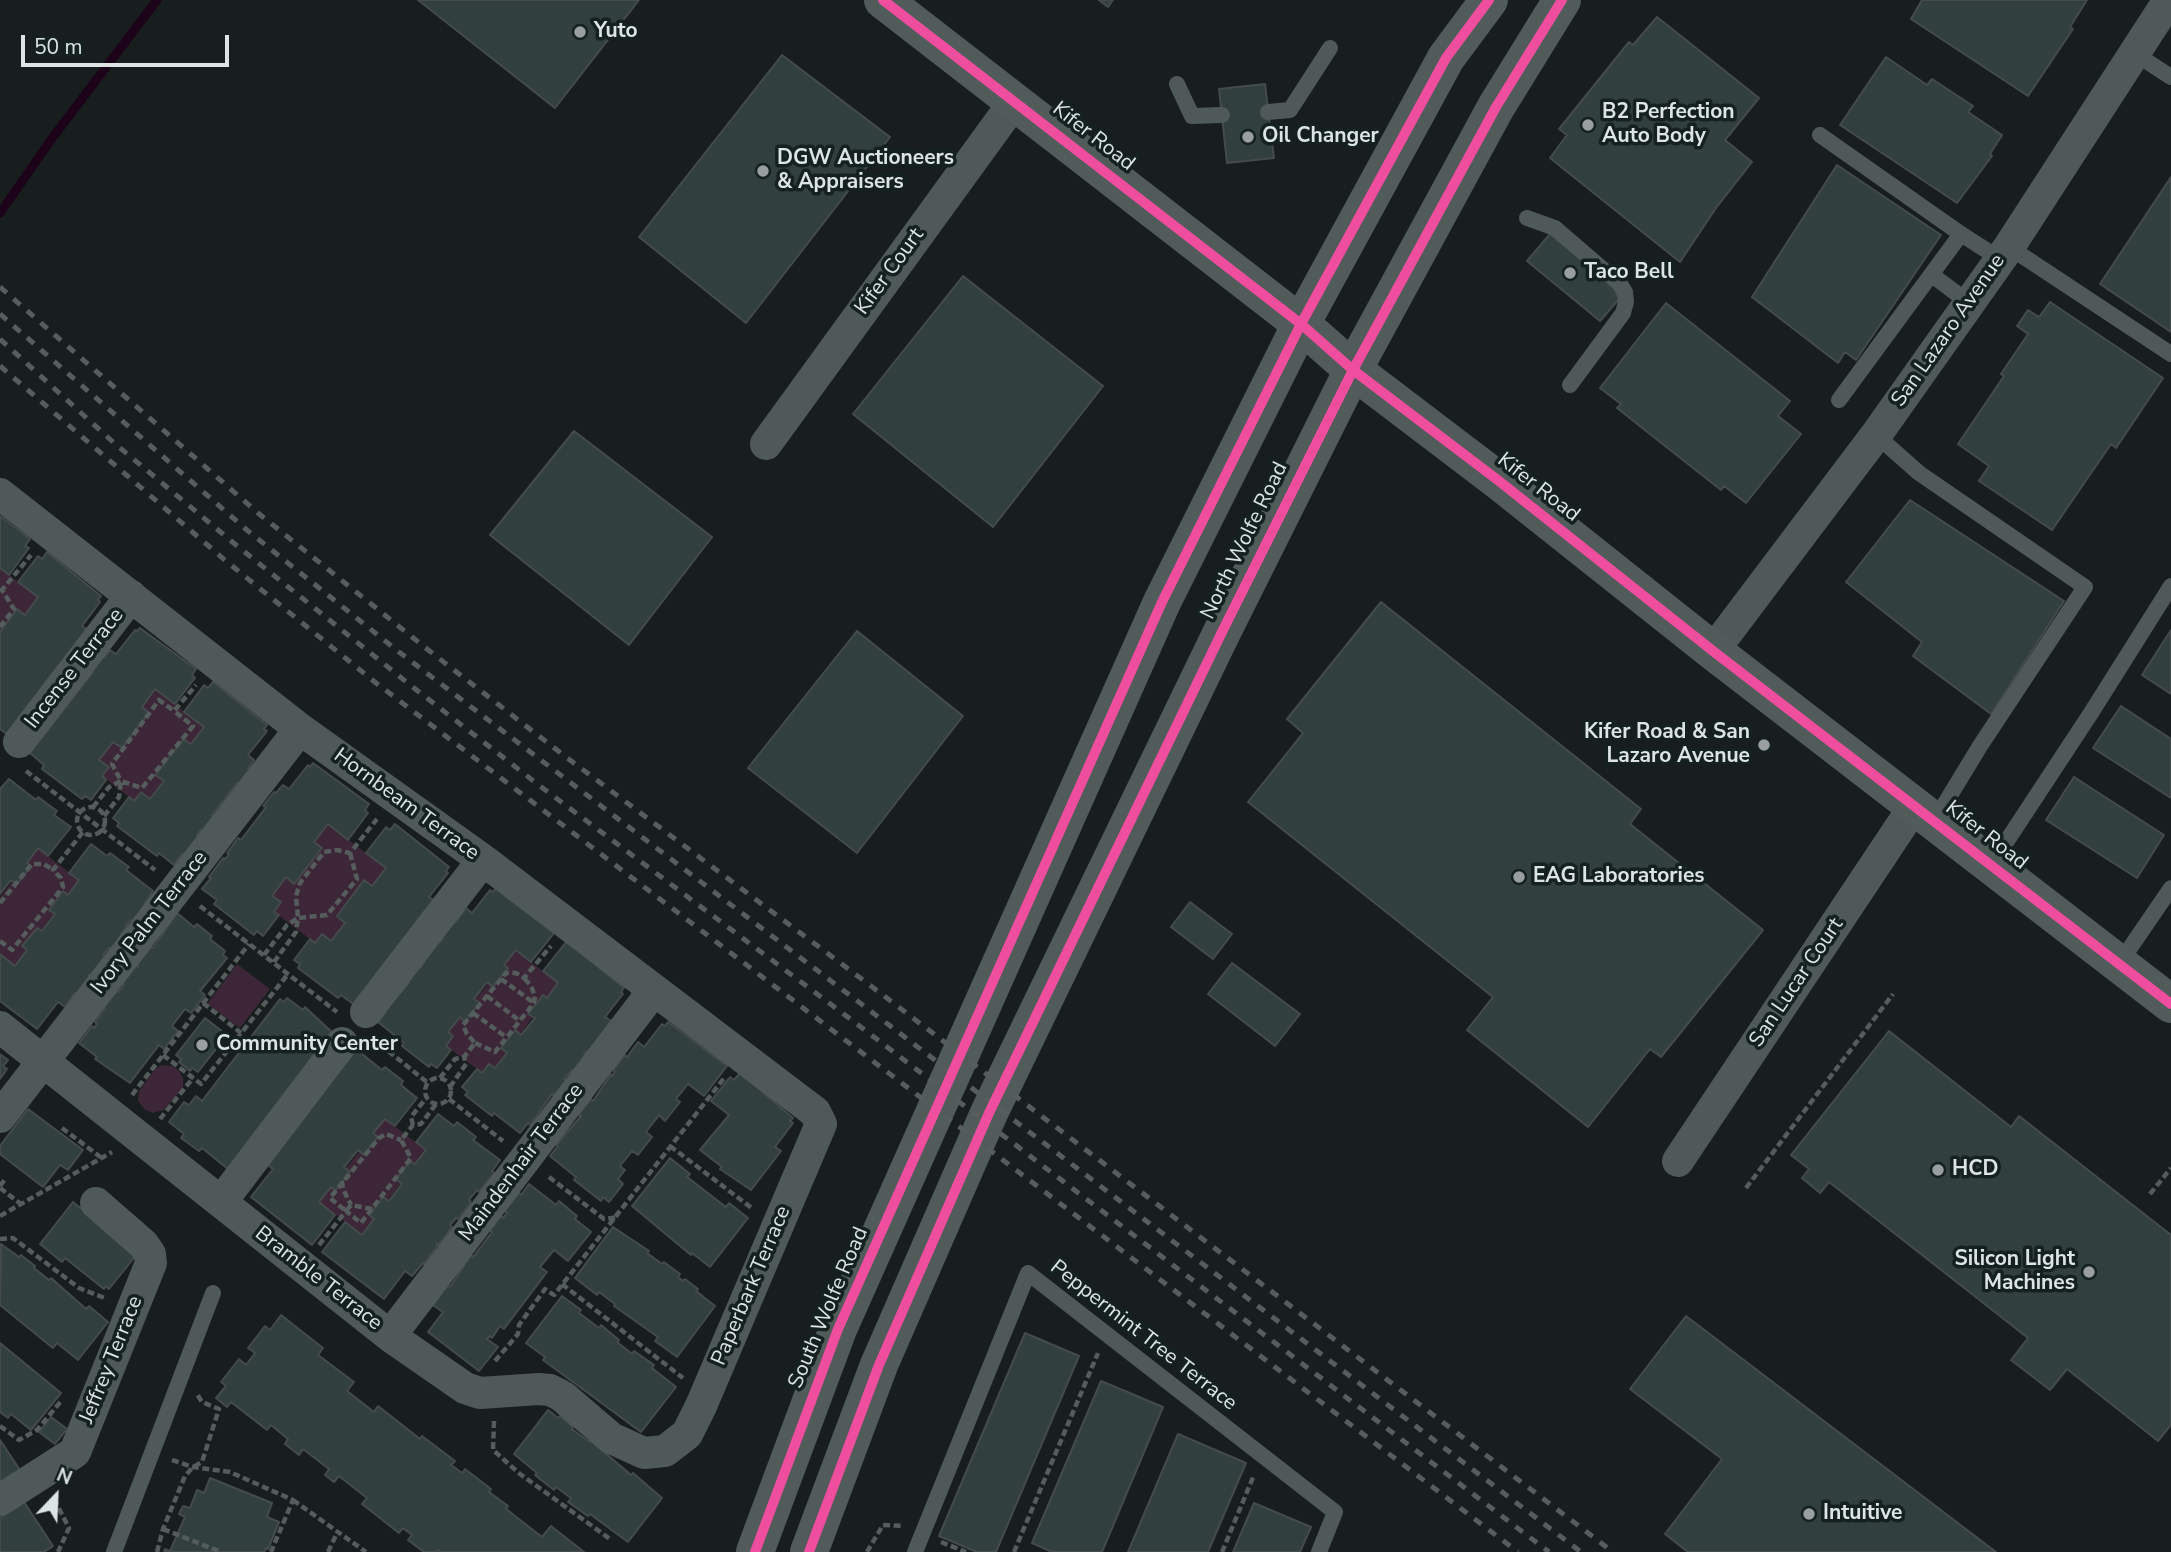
<!DOCTYPE html>
<style>
body{margin:0}
#map{position:relative;width:2171px;height:1552px;overflow:hidden;background:#171e1d;font-family:"Nunito Sans",sans-serif}
canvas{display:block}
.north{position:absolute;left:21px;top:1461px;width:70px;height:70px;-webkit-text-stroke:5px #14211f;paint-order:stroke;rotate:23deg;font-size:19px;font-weight:700;line-height:28px;text-align:center;color:#dde5e4}
.north::after{content:'';display:block;margin:auto;width:24px;height:32px;background:#dde5e4;clip-path:polygon(50% 0,100% 100%,50% 72%,0 100%)}
.scale{position:absolute;left:21px;top:35px;width:208px;height:32px;box-sizing:border-box;border:4px solid #dde5e4;border-top:0;padding-left:9px;font-size:21px;line-height:24px;white-space:nowrap;color:#dde5e4;-webkit-text-stroke:5px #14211f;paint-order:stroke}
</style>
<div id="map">
<canvas width="2171" height="1552"></canvas>
<div class="north">N</div>
<div class="scale">50 m</div>
</div>
<script>
const g = document.querySelector('canvas').getContext('2d');
g.lineJoin = 'round';
function fill(path, color) {
  g.fillStyle = color;
  g.fill(path, 'evenodd');
}
function poly(rows) {
  const path = new Path2D();
  for (const r of rows) {
    if (r.length === 3) {
      path.moveTo(r[0] + r[2], r[1]);
      path.arc(r[0], r[1], r[2], 0, 2 * Math.PI);
      continue;
    }
    path.moveTo(r[0], r[1]);
    for (let i = 2; i < r.length; i += 2) path.lineTo(r[i], r[i + 1]);
  }
  return path;
}
function trace(path, color, width, dash) {
  g.strokeStyle = color;
  g.lineWidth = width;
  g.lineCap = dash ? 'butt' : 'round';
  g.setLineDash(dash || []);
  g.stroke(path);
}
function write(font, color, halo, rows, align = 'center') {
  g.font = font + ' "Nunito Sans",sans-serif';
  g.lineWidth = 7;
  g.setLineDash([]);
  g.textBaseline = 'middle';
  g.strokeStyle = halo;
  g.fillStyle = color;
  for (const [text, x, y, turn = 0] of rows) {
    g.save();
    g.translate(x, y);
    g.rotate((+turn || 0) * Math.PI / 180);
    g.textAlign = isNaN(turn) ? turn : align;
    if (halo) g.strokeText(text, 0, 0);
    g.fillText(text, 0, 0);
    g.restore();
  }
}
const green = poly([
 [0,568,38,597,0,648],
 [155,689,204,727,150,799,141,792,134,801,102,776,108,767,99,760],
 [328,824,386,868,331,941,322,934,315,943,274,912,281,902,272,896],
 [38,848,79,880,15,966,0,954,0,897],
 [516,950,558,983,495,1068,489,1064,482,1073,446,1046,453,1036,448,1032],
 [237,964,270,989,240,1028,207,1004],
 [162,1065,173,1066,179,1071,183,1078,183,1088,164,1110,152,1113,144,1109,138,1101,139,1091,156,1068],
 [385,1119,426,1150,362,1235,319,1202]
]);
const stream = poly([
 [0,213,53,137,157,0]
]);
const building = poly([
 [418,0,639,0,555,108,418,0],
 [1099,0,1113,0,1108,7,1099,0],
 [1922,0,2087,0,2070,27,2073,29,2028,96,1911,19,1922,0],
 [1657,17,1759,98,1725,140,1752,162,1716,208,1680,262,1550,158,1567,135,1559,129,1629,42,1633,45,1657,17],
 [782,55,890,137,746,323,639,237,782,55],
 [1886,57,1927,85,1932,79,1973,106,1968,112,2002,135,1990,154,1992,156,1957,203,1840,125,1886,57],
 [1265,84,1274,158,1227,163,1219,89,1265,84],
 [1837,165,1941,235,1856,360,1845,352,1838,363,1752,297,1837,165],
 [2171,177,2171,332,2100,284,2171,177],
 [1550,234,1613,286,1619,299,1600,321,1527,261,1550,234],
 [963,276,1103,386,993,527,853,414,963,276],
 [2050,302,2163,378,2116,448,2111,444,2052,530,1979,481,1989,466,1958,444,2004,376,2001,374,2028,334,2017,326,2028,310,2039,317,2050,302],
 [1666,303,1790,401,1778,416,1801,434,1746,503,1724,486,1721,490,1617,408,1621,404,1600,388,1666,303],
 [574,431,712,537,629,645,490,535,574,431],
 [1910,500,2064,601,1991,714,1913,656,1922,642,1846,582,1910,500],
 [0,516,30,539,25,546,29,548,9,575,0,568,0,516],
 [47,552,101,596,98,600,100,602,82,626,88,630,8,735,0,729,0,632,17,609,25,615,38,597,18,582,38,556,42,559,47,552],
 [1381,602,1641,809,1630,824,1763,930,1661,1057,1650,1049,1588,1127,1467,1030,1493,997,1248,802,1303,733,1287,719,1381,602],
 [140,628,196,669,192,675,195,678,175,704,155,689,142,707,149,713,122,748,113,742,99,760,109,767,102,776,106,780,91,800,85,796,82,799,42,769,44,765,30,753,93,672,91,670,101,656,104,658,110,650,116,654,135,630,137,631,140,628],
 [2171,630,2171,694,2142,675,2171,630],
 [857,631,963,716,857,853,748,768,857,631],
 [213,682,267,725,264,729,267,731,248,755,254,760,248,769,250,770,239,784,237,783,212,815,214,817,203,831,201,830,197,835,199,837,185,855,182,854,174,865,159,853,157,856,117,826,119,823,113,818,129,797,134,801,141,792,150,799,164,781,155,775,183,739,191,744,204,727,184,712,204,685,208,688,213,682],
 [2121,706,2171,739,2171,798,2093,748,2121,706],
 [313,763,369,804,365,810,368,813,348,840,328,824,314,842,322,848,294,884,286,877,272,896,281,902,274,912,279,915,263,936,257,931,254,935,214,904,217,900,202,889,211,878,209,877,223,858,225,859,229,854,227,853,238,838,241,840,266,807,263,806,274,792,276,793,283,785,289,789,308,765,310,767,313,763],
 [2074,777,2164,835,2137,878,2046,820,2074,777],
 [9,779,36,800,38,797,57,811,54,815,71,827,48,856,38,848,27,863,31,866,17,884,11,880,0,894,0,789,9,779],
 [395,824,449,867,446,871,448,873,429,897,436,902,356,1006,341,995,338,998,298,968,300,964,294,960,310,939,315,943,322,934,331,941,345,923,337,916,364,880,372,886,386,868,366,853,386,827,390,830,395,824],
 [91,844,107,856,110,853,129,867,126,870,153,891,133,922,130,920,112,949,109,948,103,955,106,957,92,975,88,975,91,977,77,994,75,993,65,1007,58,1002,37,1029,0,1001,0,954,15,966,27,950,22,946,37,928,42,931,55,914,49,910,63,891,68,895,79,880,69,873,91,844],
 [496,888,555,932,531,962,516,950,504,965,508,968,493,987,487,982,474,999,480,1003,465,1022,460,1017,448,1032,453,1036,446,1046,451,1050,437,1068,431,1064,429,1067,402,1046,404,1043,378,1022,386,1012,384,1011,409,983,406,981,421,967,438,940,440,942,443,938,441,937,453,921,455,923,466,908,472,913,490,890,493,892,496,888],
 [1190,902,1232,934,1213,959,1171,927,1190,902],
 [177,913,194,927,197,924,212,936,210,939,225,951,223,955,227,958,200,991,205,995,191,1013,185,1009,172,1026,178,1031,164,1049,159,1045,130,1083,95,1059,97,1057,79,1043,92,1026,94,1028,97,1024,95,1022,105,1009,103,1007,116,991,118,992,124,985,122,983,136,965,138,967,138,963,151,947,153,948,177,913],
 [567,941,624,988,621,992,623,994,605,1017,611,1021,589,1052,587,1051,584,1054,586,1056,573,1072,572,1070,564,1079,567,1081,554,1096,552,1094,530,1125,528,1123,520,1133,494,1113,492,1116,465,1095,468,1092,462,1087,477,1069,482,1073,489,1064,495,1068,507,1053,501,1048,515,1030,521,1035,535,1018,528,1014,543,995,547,998,558,983,543,971,567,941],
 [1232,963,1300,1014,1275,1046,1208,994,1232,963],
 [287,998,303,1010,305,1007,335,1035,228,1169,202,1148,199,1151,181,1138,184,1134,169,1122,184,1102,189,1105,196,1096,202,1101,280,999,284,1002,287,998],
 [205,1018,227,1035,198,1072,192,1068,190,1071,179,1062,181,1059,176,1055,205,1018],
 [668,1022,727,1066,704,1096,688,1084,676,1099,680,1102,665,1121,659,1115,646,1132,652,1137,638,1155,632,1151,620,1166,625,1170,618,1179,623,1184,609,1202,603,1197,601,1201,574,1180,576,1177,550,1156,558,1146,556,1145,581,1116,578,1115,591,1099,593,1101,611,1074,612,1076,615,1072,613,1070,625,1055,627,1057,638,1042,644,1047,662,1024,665,1026,668,1022],
 [1889,1031,2011,1127,2019,1116,2171,1235,2171,1425,2158,1441,2067,1369,2050,1390,2011,1360,2028,1338,1829,1182,1820,1193,1802,1178,1809,1169,1791,1155,1889,1031],
 [356,1049,382,1070,385,1067,403,1081,401,1085,417,1098,395,1126,385,1119,373,1133,378,1137,364,1155,358,1150,344,1167,350,1172,336,1190,331,1187,319,1202,335,1215,312,1245,251,1197,273,1169,266,1164,356,1049],
 [0,1054,8,1060,3,1066,7,1069,0,1079,0,1054],
 [740,1073,793,1118,790,1121,793,1123,775,1147,781,1151,751,1190,720,1169,722,1167,700,1150,729,1115,711,1101,730,1077,734,1080,740,1073],
 [28,1109,83,1150,68,1170,60,1165,43,1187,0,1154,0,1146,28,1109],
 [438,1114,454,1126,457,1122,476,1137,473,1140,500,1160,492,1171,494,1173,479,1192,477,1190,469,1200,471,1202,458,1219,456,1218,450,1225,452,1227,439,1245,437,1243,437,1246,424,1264,423,1263,412,1276,405,1271,384,1299,322,1252,345,1222,362,1235,374,1219,369,1215,383,1197,389,1201,402,1184,396,1179,410,1161,415,1164,426,1150,416,1142,438,1114],
 [670,1158,690,1174,687,1177,726,1207,729,1203,748,1218,710,1267,692,1253,691,1255,632,1206,670,1158],
 [529,1184,556,1205,559,1201,577,1216,575,1219,591,1232,568,1261,554,1250,540,1267,547,1272,504,1329,500,1326,492,1338,490,1336,487,1339,498,1347,479,1371,428,1332,443,1312,433,1305,447,1285,450,1287,471,1255,473,1257,492,1232,490,1230,501,1216,503,1218,507,1213,505,1211,519,1193,521,1195,529,1184],
 [73,1202,137,1254,109,1289,106,1286,104,1289,65,1258,62,1262,40,1244,73,1202],
 [613,1227,649,1251,647,1253,662,1264,664,1262,680,1274,678,1277,683,1281,685,1279,698,1289,696,1291,715,1306,677,1357,655,1341,658,1337,614,1306,615,1304,599,1292,597,1295,575,1278,613,1227],
 [1,1244,19,1257,21,1255,35,1266,34,1268,49,1280,51,1278,86,1309,89,1306,108,1322,78,1360,57,1343,53,1348,0,1305,1,1244],
 [562,1296,581,1310,579,1313,599,1328,601,1325,619,1340,617,1342,632,1354,634,1351,654,1365,652,1368,676,1387,641,1432,543,1360,545,1357,526,1343,562,1296],
 [281,1315,323,1348,318,1355,354,1382,347,1391,374,1412,378,1406,420,1439,422,1436,455,1461,451,1465,462,1473,465,1469,491,1489,489,1492,508,1506,506,1509,542,1537,551,1526,584,1552,441,1552,438,1550,437,1552,424,1552,408,1540,412,1535,403,1528,399,1533,362,1504,367,1498,339,1476,334,1482,325,1475,329,1469,303,1449,299,1455,285,1444,288,1439,271,1425,267,1430,231,1402,227,1407,216,1398,226,1386,221,1382,239,1359,246,1365,255,1353,248,1348,265,1326,270,1330,281,1315],
 [1686,1316,1996,1552,1688,1552,1665,1534,1722,1459,1630,1389,1686,1316],
 [1025,1333,1079,1356,996,1552,977,1552,939,1536,1025,1333],
 [0,1343,61,1393,31,1430,11,1414,8,1418,0,1412,0,1343],
 [1101,1381,1163,1407,1102,1552,1052,1552,1032,1543,1101,1381],
 [548,1410,558,1418,560,1416,573,1427,572,1429,588,1441,590,1440,631,1475,633,1473,662,1498,628,1542,590,1514,588,1516,568,1502,571,1498,556,1487,554,1490,535,1475,537,1473,514,1454,548,1410],
 [51,1417,67,1429,55,1444,39,1432,51,1417],
 [1178,1434,1246,1463,1208,1552,1128,1552,1178,1434],
 [0,1440,20,1470,0,1483,0,1440],
 [210,1478,272,1503,267,1517,279,1522,268,1549,266,1548,264,1552,164,1552,165,1549,170,1551,185,1517,179,1514,183,1506,190,1508,197,1490,204,1493,210,1478],
 [24,1502,53,1546,44,1552,0,1552,0,1518,24,1502],
 [1254,1503,1311,1527,1300,1552,1233,1552,1254,1503]
]);
const path = poly([
 [0,589,2,590,31,555],
 [0,627,14,609,2,590],
 [26,771,155,870],
 [93,807,109,787,121,781,112,764,159,700,174,711,196,685],
 [91,821,14],
 [104,816,119,797,121,781,142,788,193,726,174,711],
 [0,903,32,864,44,864,53,870],
 [200,906,337,1012],
 [0,941,12,950,63,887,61,878,53,870,83,832],
 [264,955,287,925,298,918,296,896,300,883,324,852,337,850,350,853,377,819],
 [274,962,296,932,298,918,327,915,357,879,350,853],
 [501,979,534,1003],
 [487,996,520,1021],
 [203,1003,241,1033],
 [473,1013,506,1037],
 [372,1038,428,1083],
 [475,1043,495,1052,534,1003,535,996,531,986,524,978],
 [163,1055,201,1084,288,974],
 [440,1078,455,1059,464,1057,475,1043,467,1034,463,1025,506,973,516,973,524,978,551,946],
 [438,1091,13],
 [450,1087,466,1064,464,1057],
 [132,1095,249,944],
 [449,1099,503,1141],
 [160,1119,193,1078],
 [413,1125,411,1117,427,1097],
 [62,1128,103,1159],
 [670,1146,753,1209],
 [549,1177,604,1219,619,1217],
 [342,1181,343,1189,351,1205],
 [0,1186,6,1178],
 [0,1188,21,1204],
 [1746,1188,1893,994],
 [2150,1194,2171,1168],
 [372,1209,351,1205,346,1211,330,1198,379,1138,386,1134,401,1140],
 [0,1216,112,1152],
 [0,1239,13,1238,79,1288,107,1299],
 [319,1245,346,1211,361,1223,411,1158,401,1140,413,1125,421,1124,436,1104],
 [562,1284,683,1378],
 [495,1361,518,1334,519,1325,545,1289,554,1295,725,1077],
 [494,1421,493,1450,520,1474,610,1539],
 [0,1426,19,1440,37,1430,62,1400],
 [172,1460,193,1467,230,1472,293,1500,271,1552],
 [54,1499,69,1528,58,1552],
 [293,1500,366,1552],
 [163,1529,221,1552],
 [941,1542,966,1552],
 [157,1552,163,1529,185,1476,193,1467,202,1462,219,1409,202,1402,197,1394],
 [328,1552,338,1531],
 [867,1552,883,1525,904,1526],
 [1014,1552,1098,1353],
 [1222,1552,1254,1475]
]);
const lane = poly([
 [2134,53,2171,77],
 [1177,84,1192,116,1222,115],
 [1268,112,1290,110,1330,48],
 [1820,135,1961,234,2000,259],
 [1527,218,1555,228,1620,284,1625,292,1626,302,1623,313,1570,385],
 [2009,247,2171,354],
 [1932,275,1968,302],
 [1839,400,1961,234],
 [1876,435,1919,473,2085,587,1980,746,1935,820],
 [1991,865,2091,713,2171,586],
 [2119,964,2171,888],
 [114,1552,213,1293],
 [915,1552,1028,1273,1335,1512,1319,1552]
]);
const street = poly([
 [766,444,1015,101],
 [0,494,300,729,483,860,815,1112,821,1124,701,1406,687,1434,665,1451,644,1453,611,1438,562,1396,550,1390,539,1389,480,1393,465,1388,390,1336,0,1027],
 [1713,651,1876,435,2009,247,2169,0],
 [19,742,131,596],
 [366,1012,483,860],
 [0,1117,300,729],
 [1678,1161,1915,805],
 [221,1202,342,1043],
 [390,1336,654,990],
 [0,1500,75,1452,151,1263,150,1254,143,1244,96,1203]
]);
const secondary = poly([
 [883,0,1301,324,1353,370,1499,481,1713,651,2171,1004],
 [755,1552,838,1329,1162,602,1301,324,1446,58,1489,0],
 [809,1552,879,1365,989,1113,1222,632,1353,370,1496,107,1562,0]
]);
const rail = poly([
 [0,287,258,513,427,649,562,754,871,986,1613,1552],
 [0,314,248,531,399,652,1581,1552],
 [0,339,113,442,236,545,414,688,540,786,853,1021,1549,1552],
 [0,366,226,561,376,683,1518,1552]
]);
const cycleway = poly([
 [883,0,1301,324,1353,370,1499,481,1713,651,2171,1004],
 [755,1552,838,1329,1162,602,1301,324,1446,58,1489,0],
 [809,1552,879,1365,989,1113,1222,632,1353,370,1496,107,1562,0]
]);
const markers = [
 [580,32,7,"#989f9e"],
 [1588,125,7,"#989f9e"],
 [1248,137,7,"#989f9e"],
 [763,171,7,"#989f9e"],
 [1570,273,7,"#989f9e"],
 [1764,745,7,"#989f9e"],
 [1519,877,7,"#989f9e"],
 [202,1045,7,"#989f9e"],
 [1938,1170,7,"#989f9e"],
 [2089,1272,7,"#989f9e"],
 [1809,1514,7,"#989f9e"]
];
const poiNames = [
 ["Yuto",594,32],
 ["B2 Perfection",1602,113],
 ["Auto Body",1602,137],
 ["Oil Changer",1262,137],
 ["DGW Auctioneers",777,159],
 ["& Appraisers",777,183],
 ["Taco Bell",1584,273],
 ["Kifer Road & San",1750,733,"right"],
 ["Lazaro Avenue",1750,757,"right"],
 ["EAG Laboratories",1533,877],
 ["Community Center",216,1045],
 ["HCD",1952,1170],
 ["Silicon Light",2075,1260,"right"],
 ["Machines",2075,1284,"right"],
 ["Intuitive",1823,1514]
];
const streetNames = [
 ["Kifer Road",1093,137,38],
 ["Kifer Court",890,272,-54],
 ["San Lazaro Avenue",1949,331,-55],
 ["Kifer Road",1538,488,38],
 ["North Wolfe Road",1245,541,-64],
 ["Incense Terrace",75,669,-52],
 ["Hornbeam Terrace",406,805,36],
 ["Kifer Road",1986,836,38],
 ["Ivory Palm Terrace",150,923,-52],
 ["San Lucar Court",1797,983,-56],
 ["Maindenhair Terrace",522,1163,-53],
 ["Bramble Terrace",318,1279,38],
 ["Paperbark Terrace",752,1286,-67],
 ["South Wolfe Road",829,1308,-67],
 ["Peppermint Tree Terrace",1143,1336,38],
 ["Jeffrey Terrace",112,1360,-68]
];
fill(green, '#3c2638');
trace(stream, '#1d0319', 9);
fill(building, '#313f3e');
trace(building, '#454b4b', 2);
trace(path, '#545d5b', 4.5, [7, 3.5]);
trace(lane, '#4f5958', 16);
trace(street, '#4f5958', 32);
trace(secondary, '#505b5a', 38);
trace(rail, '#565d5c', 5, [9, 9]);
trace(cycleway, '#ef4d9e', 10);
for (const [x, y, r, color] of markers) {
  const dot = new Path2D();
  dot.arc(x, y, r, 0, 2 * Math.PI);
  g.fillStyle = color;
  g.fill(dot);
  trace(dot, '#14211f', 2.5);
}
write('bold 21px', '#dde5e4', '#14211f', poiNames, 'left');
write('21px', '#dde5e4', '#14211f', streetNames);
</script>
